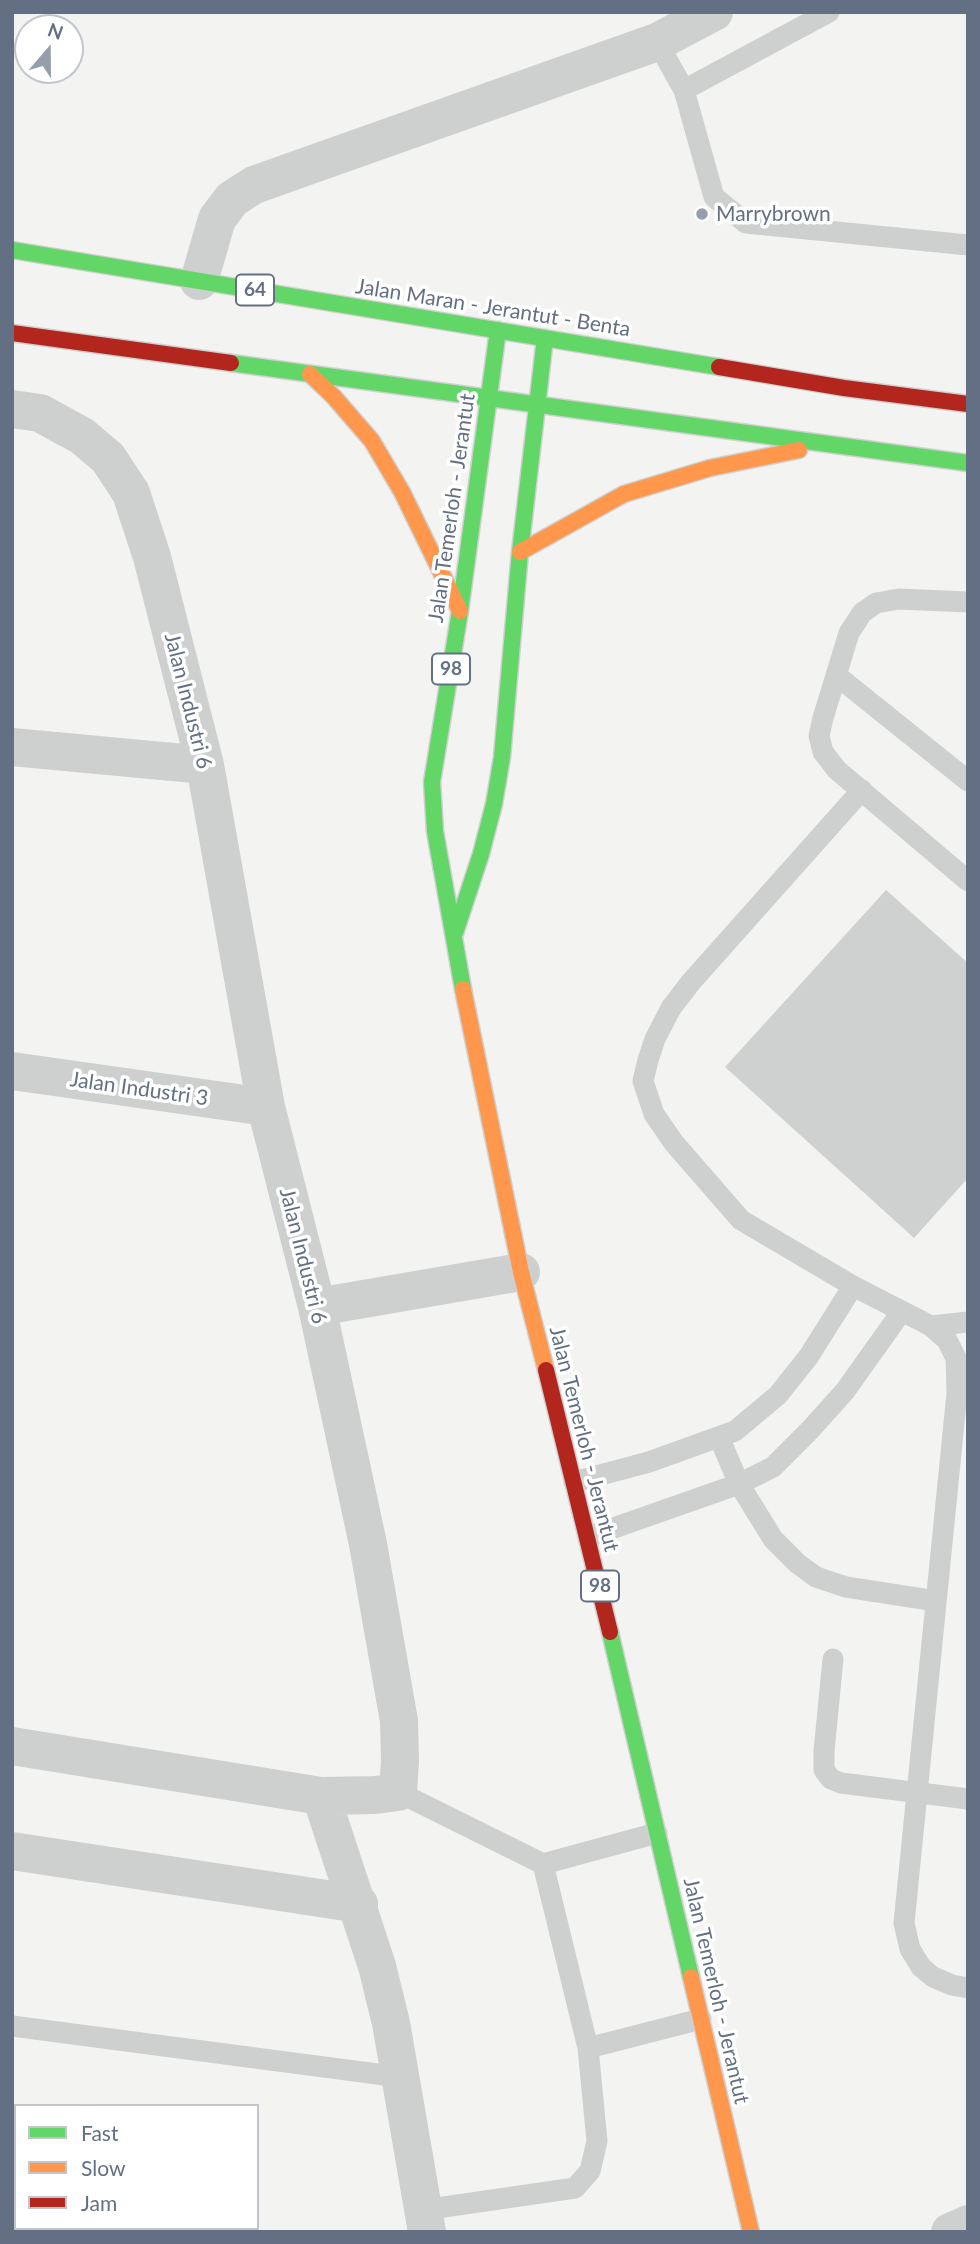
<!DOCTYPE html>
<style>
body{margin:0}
#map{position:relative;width:980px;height:2244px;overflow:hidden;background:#f3f4f2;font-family:Lato,sans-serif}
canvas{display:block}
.frame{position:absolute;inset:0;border:14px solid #637083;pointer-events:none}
.legend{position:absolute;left:14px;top:2104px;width:245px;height:126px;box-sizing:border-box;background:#fff;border:2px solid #c1c6cd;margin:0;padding:9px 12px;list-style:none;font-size:21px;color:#637083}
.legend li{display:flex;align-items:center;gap:14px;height:35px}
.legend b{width:35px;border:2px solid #c1c6cd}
.north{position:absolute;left:14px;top:14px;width:70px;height:70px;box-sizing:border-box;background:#fff;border:2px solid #c1c6cd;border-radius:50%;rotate:20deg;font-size:19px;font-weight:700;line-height:28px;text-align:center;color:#637083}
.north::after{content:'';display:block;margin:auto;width:24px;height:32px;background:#959eaa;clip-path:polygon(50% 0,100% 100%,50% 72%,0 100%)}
</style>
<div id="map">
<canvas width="980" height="2244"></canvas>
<div class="frame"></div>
<ul class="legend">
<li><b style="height:9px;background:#63d668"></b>Fast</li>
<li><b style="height:9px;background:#ff974d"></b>Slow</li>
<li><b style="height:9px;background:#b3261e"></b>Jam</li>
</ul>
<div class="north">N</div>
</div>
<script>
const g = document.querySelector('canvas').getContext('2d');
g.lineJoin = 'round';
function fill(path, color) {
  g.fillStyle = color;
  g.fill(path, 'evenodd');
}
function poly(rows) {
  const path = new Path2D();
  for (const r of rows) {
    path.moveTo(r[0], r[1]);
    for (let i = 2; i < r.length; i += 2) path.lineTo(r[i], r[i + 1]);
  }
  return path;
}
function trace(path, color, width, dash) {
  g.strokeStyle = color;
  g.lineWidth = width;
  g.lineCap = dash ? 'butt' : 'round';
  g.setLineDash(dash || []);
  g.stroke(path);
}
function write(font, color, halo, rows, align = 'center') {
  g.font = font + ' Lato,sans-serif';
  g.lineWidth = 7;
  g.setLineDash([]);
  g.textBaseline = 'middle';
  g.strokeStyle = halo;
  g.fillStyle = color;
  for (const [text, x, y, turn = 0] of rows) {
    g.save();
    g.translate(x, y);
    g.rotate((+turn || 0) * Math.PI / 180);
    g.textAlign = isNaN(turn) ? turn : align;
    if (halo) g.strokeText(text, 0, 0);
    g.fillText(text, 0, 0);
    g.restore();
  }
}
const building = poly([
 [886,890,968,963,968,1178,914,1238,725,1067]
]);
const lane = poly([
 [657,42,684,90,714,197,746,223,968,245],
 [684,90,829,12],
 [968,602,899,599,876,603,862,613,849,633,823,718,819,736,823,752,837,770,968,881],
 [836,675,968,781],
 [862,790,691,982,671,1008,655,1039,648,1060,643,1081,654,1114,674,1143,741,1220,853,1286,931,1326,947,1340,956,1358,957,1393,904,1923,910,1949,921,1967,933,1977,952,1985,968,1988],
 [931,1326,968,1322],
 [719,1437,739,1484,773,1539,797,1563,816,1577,846,1587,936,1601],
 [574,1482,649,1462,735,1431,778,1395,809,1356,853,1286],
 [588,1537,739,1484,773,1467,810,1430,845,1391,902,1311],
 [833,1659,824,1751,824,1770,831,1779,841,1783,968,1799],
 [398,1792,543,1864],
 [12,2026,400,2077],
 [588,2048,543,1864,657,1833],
 [423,2210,575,2188,590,2171,597,2141,588,2048,701,2019]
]);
const street = poly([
 [199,281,217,219,232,199,254,185,657,42,714,12],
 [12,409,40,413,82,436,108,458,131,493,152,557,205,765,266,1107,317,1307,368,1544,399,1721,400,1761,398,1792,375,1795,321,1796,12,1746],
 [12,747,205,765],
 [12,1071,266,1107],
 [317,1307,521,1272],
 [321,1796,377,1966,391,2023,427,2232],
 [12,1851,359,1904],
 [12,2201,16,2202],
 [174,2228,198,2232],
 [950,2232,968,2224]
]);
const fast = poly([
 [12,250,719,367],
 [231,363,968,463],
 [455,933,481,854,494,804,502,757,520,552,545,338],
 [463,989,435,831,432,782,460,611,498,330],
 [610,1632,691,1977]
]);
const slow = poly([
 [310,374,334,397,372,441,402,492,460,611],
 [520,552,624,494,710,468,799,450],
 [463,989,521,1272,546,1370],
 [691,1977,751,2232]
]);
const jam = poly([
 [12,333,231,363],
 [719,367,844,388,968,404],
 [546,1370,610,1632]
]);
const markers = [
 [702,214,7,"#959eaa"]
];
const shields = [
 [255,290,38],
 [451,669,38],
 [600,1586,38]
];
const shieldNames = [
 ["64",255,290],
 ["98",451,669],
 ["98",600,1586]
];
const poiNames = [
 ["Marrybrown",716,214]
];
const streetNames = [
 ["Jalan Maran - Jerantut - Benta",493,308,9],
 ["Jalan Temerloh - Jerantut",452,508,-82],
 ["Jalan Industri 6",188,701,76],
 ["Jalan Industri 3",139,1089,8],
 ["Jalan Industri 6",303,1256,76],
 ["Jalan Temerloh - Jerantut",584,1439,76],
 ["Jalan Temerloh - Jerantut",716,1991,77]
];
fill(building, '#cfd0d0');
trace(fast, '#cfd0d0', 19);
trace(slow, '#cfd0d0', 19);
trace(jam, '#cfd0d0', 19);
trace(lane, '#cecfcf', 21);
trace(street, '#cecfcf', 38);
trace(fast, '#63d668', 16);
trace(slow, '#ff974d', 16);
trace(jam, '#b3261e', 16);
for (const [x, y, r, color] of markers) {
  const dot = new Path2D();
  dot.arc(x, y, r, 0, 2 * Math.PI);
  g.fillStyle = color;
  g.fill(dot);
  trace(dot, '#fff', 2.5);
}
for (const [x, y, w] of shields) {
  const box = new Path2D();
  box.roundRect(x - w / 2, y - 15.5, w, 31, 5);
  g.fillStyle = '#fff';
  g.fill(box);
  trace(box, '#637083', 2);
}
write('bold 19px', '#637083', null, shieldNames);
write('21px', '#637083', '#fff', poiNames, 'left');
write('21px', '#637083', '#fff', streetNames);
</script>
